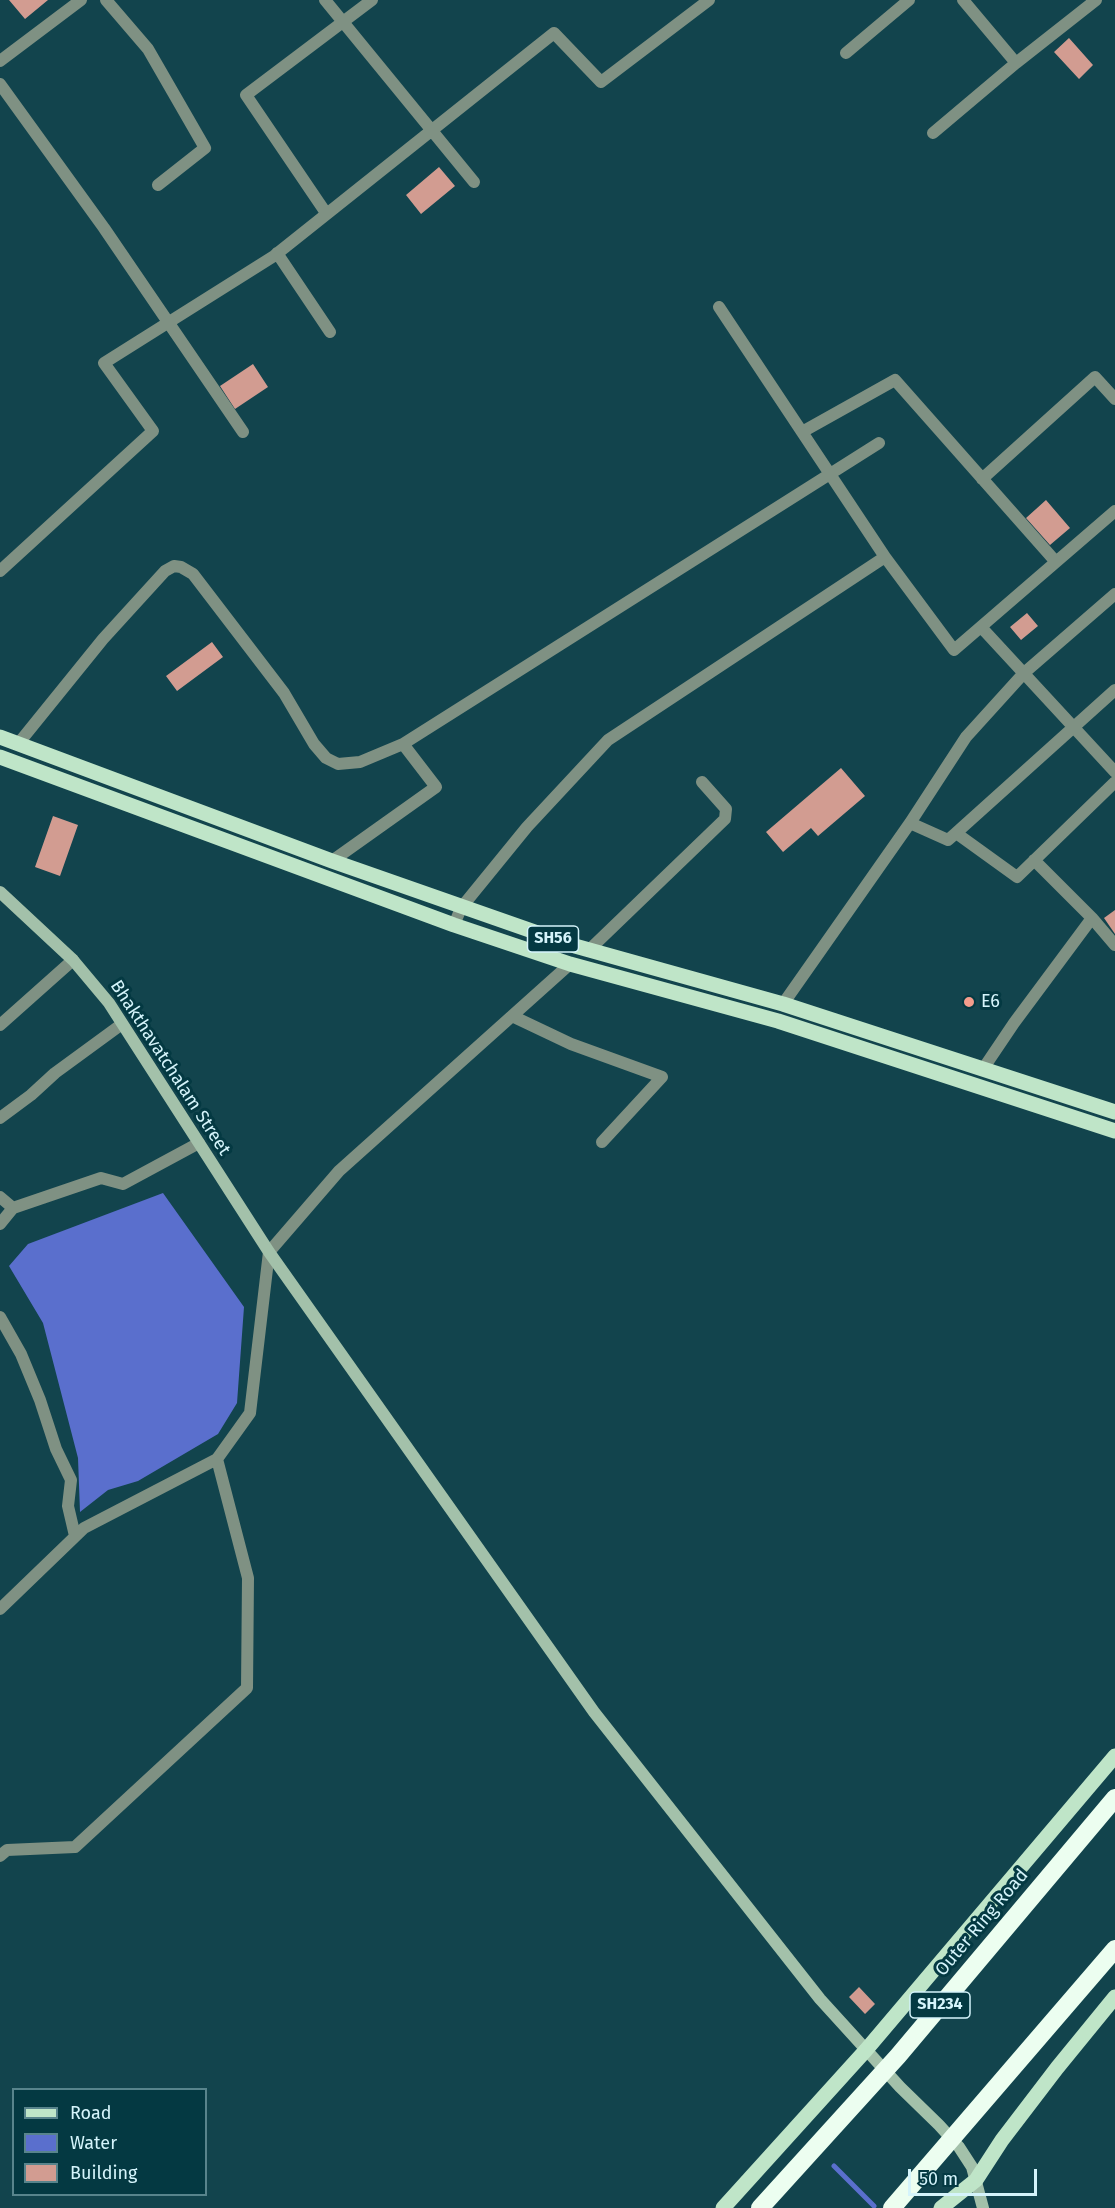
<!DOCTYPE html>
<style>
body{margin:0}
#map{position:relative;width:1115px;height:2208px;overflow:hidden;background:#12444d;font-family:"Fira Sans",sans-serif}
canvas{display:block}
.legend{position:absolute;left:12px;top:2088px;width:195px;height:108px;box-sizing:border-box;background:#043942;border:2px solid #58848c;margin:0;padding:8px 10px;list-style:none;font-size:18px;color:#d5f4fb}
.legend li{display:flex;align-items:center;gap:12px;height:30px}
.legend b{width:30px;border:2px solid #58848c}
.scale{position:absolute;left:908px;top:2169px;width:129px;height:27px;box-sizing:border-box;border:3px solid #d5f4fb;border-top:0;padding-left:8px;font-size:18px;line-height:21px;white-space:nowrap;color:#d5f4fb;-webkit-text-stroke:4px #043942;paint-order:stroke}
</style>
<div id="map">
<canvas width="1115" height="2208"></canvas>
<ul class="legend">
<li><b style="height:8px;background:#bfe5c8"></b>Road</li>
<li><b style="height:16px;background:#5a6fcd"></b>Water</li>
<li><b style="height:16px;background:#d29c91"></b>Building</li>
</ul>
<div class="scale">50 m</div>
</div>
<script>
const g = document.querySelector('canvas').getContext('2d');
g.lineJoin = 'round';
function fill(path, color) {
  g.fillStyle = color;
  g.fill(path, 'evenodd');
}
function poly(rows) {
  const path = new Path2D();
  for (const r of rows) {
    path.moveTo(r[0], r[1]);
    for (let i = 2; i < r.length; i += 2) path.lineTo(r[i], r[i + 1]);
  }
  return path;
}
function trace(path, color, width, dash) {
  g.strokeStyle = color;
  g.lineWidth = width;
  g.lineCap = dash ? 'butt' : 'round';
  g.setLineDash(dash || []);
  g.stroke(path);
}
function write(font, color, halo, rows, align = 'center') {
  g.font = font + ' "Fira Sans",sans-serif';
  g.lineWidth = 6;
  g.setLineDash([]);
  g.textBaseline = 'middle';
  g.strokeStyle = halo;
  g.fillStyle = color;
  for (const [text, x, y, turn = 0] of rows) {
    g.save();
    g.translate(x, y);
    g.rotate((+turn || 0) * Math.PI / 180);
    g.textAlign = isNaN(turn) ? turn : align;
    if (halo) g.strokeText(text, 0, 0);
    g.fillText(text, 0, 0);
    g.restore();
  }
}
const water = poly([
 [163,1193,244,1307,237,1403,218,1434,138,1481,108,1490,80,1512,78,1458,43,1323,9,1266,28,1244]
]);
const stream = poly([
 [834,2166,874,2206]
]);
const building = poly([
 [9,0,48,0,25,19],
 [1069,38,1093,65,1079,79,1054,52],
 [439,167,455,186,421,214,406,195],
 [253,364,268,387,235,409,220,386],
 [1046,500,1070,528,1050,545,1026,518],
 [1027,613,1038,626,1021,640,1010,627],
 [212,642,223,657,177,691,166,676],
 [841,768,865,796,818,836,811,828,783,852,766,832],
 [53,816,78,825,60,876,35,867],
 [1115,910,1115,934,1104,918],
 [859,1987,875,2004,865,2014,849,1997]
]);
const street = poly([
 [106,0,148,49,205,148,158,185],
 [325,0,474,182],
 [846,53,909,0],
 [0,61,81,0],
 [1016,63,1096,0],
 [0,84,104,228,243,432],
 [933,133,1016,63,963,0],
 [326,213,246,95,372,0],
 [277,253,330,332],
 [719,307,885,557,954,650,1115,511],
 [802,432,895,380,1056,562],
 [982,479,1095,377,1115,399],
 [0,571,153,431,104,363,274,256,554,33,601,82,709,0],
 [981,627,1115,772],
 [18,744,103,639,165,571,174,566,181,567,193,574,284,693,314,744,326,758,338,764,360,762,403,744],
 [910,823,948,840,956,833,1017,877,1115,782],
 [956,833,1115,690],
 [332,861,436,787,403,744,879,443],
 [1092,918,1115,945],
 [454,925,461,908,527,827,608,740,885,557],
 [589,950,725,819,726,809,702,782],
 [783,1004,910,823,966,737,1024,673,1115,594],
 [512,1016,571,1044,662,1077,602,1142],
 [0,1025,73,960],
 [983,1069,1014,1023,1092,918,1034,860],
 [0,1118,31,1095,55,1073,122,1024],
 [0,1197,13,1208],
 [0,1224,13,1208,101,1178,123,1184,199,1143],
 [0,1317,21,1354,40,1400,56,1449,71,1480,68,1506,75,1536],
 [0,1609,84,1528,217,1459,250,1413,269,1252,339,1171,570,964],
 [0,1856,7,1850,75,1847,247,1688,248,1578,217,1459]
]);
const secondary = poly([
 [0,892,73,960,109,1003,269,1252,594,1712,820,1999,900,2087,939,2125,959,2147,972,2167,983,2208]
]);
const primary = poly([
 [0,737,332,861,575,946,783,1004,1115,1112],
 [0,757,454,925,570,964,778,1021,1115,1131],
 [723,2208,866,2050,1115,1756],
 [941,2208,976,2180,1002,2140,1057,2068,1115,1997]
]);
const highwayBridge = poly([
 [760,2208,898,2056,1115,1798],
 [892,2208,1115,1949]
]);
const markers = [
 [969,1002,6,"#f49d8c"]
];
const shields = [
 [553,939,51],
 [940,2005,60]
];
const shieldNames = [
 ["SH56",553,939],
 ["SH234",940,2005]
];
const poiNames = [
 ["E6",981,1002]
];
const streetNames = [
 ["Bhakthavatchalam Street",170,1068,57],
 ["Outer Ring Road",982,1923,-50]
];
fill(water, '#5a6fcd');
trace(stream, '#5a6fcd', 5);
fill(building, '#d29c91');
trace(street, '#7f9183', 12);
trace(secondary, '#a3c1aa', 12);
trace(primary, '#bfe5c8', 15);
trace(highwayBridge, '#ecfef0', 18);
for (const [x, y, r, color] of markers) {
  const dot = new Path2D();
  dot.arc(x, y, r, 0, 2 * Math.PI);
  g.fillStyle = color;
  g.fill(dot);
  trace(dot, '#043942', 2);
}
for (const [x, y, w] of shields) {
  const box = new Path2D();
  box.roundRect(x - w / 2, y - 13, w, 26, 4.5);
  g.fillStyle = '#043942';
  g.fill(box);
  trace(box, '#d5f4fb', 1.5);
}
write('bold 16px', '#d5f4fb', null, shieldNames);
write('18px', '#d5f4fb', '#043942', poiNames, 'left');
write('18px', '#d5f4fb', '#043942', streetNames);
</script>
